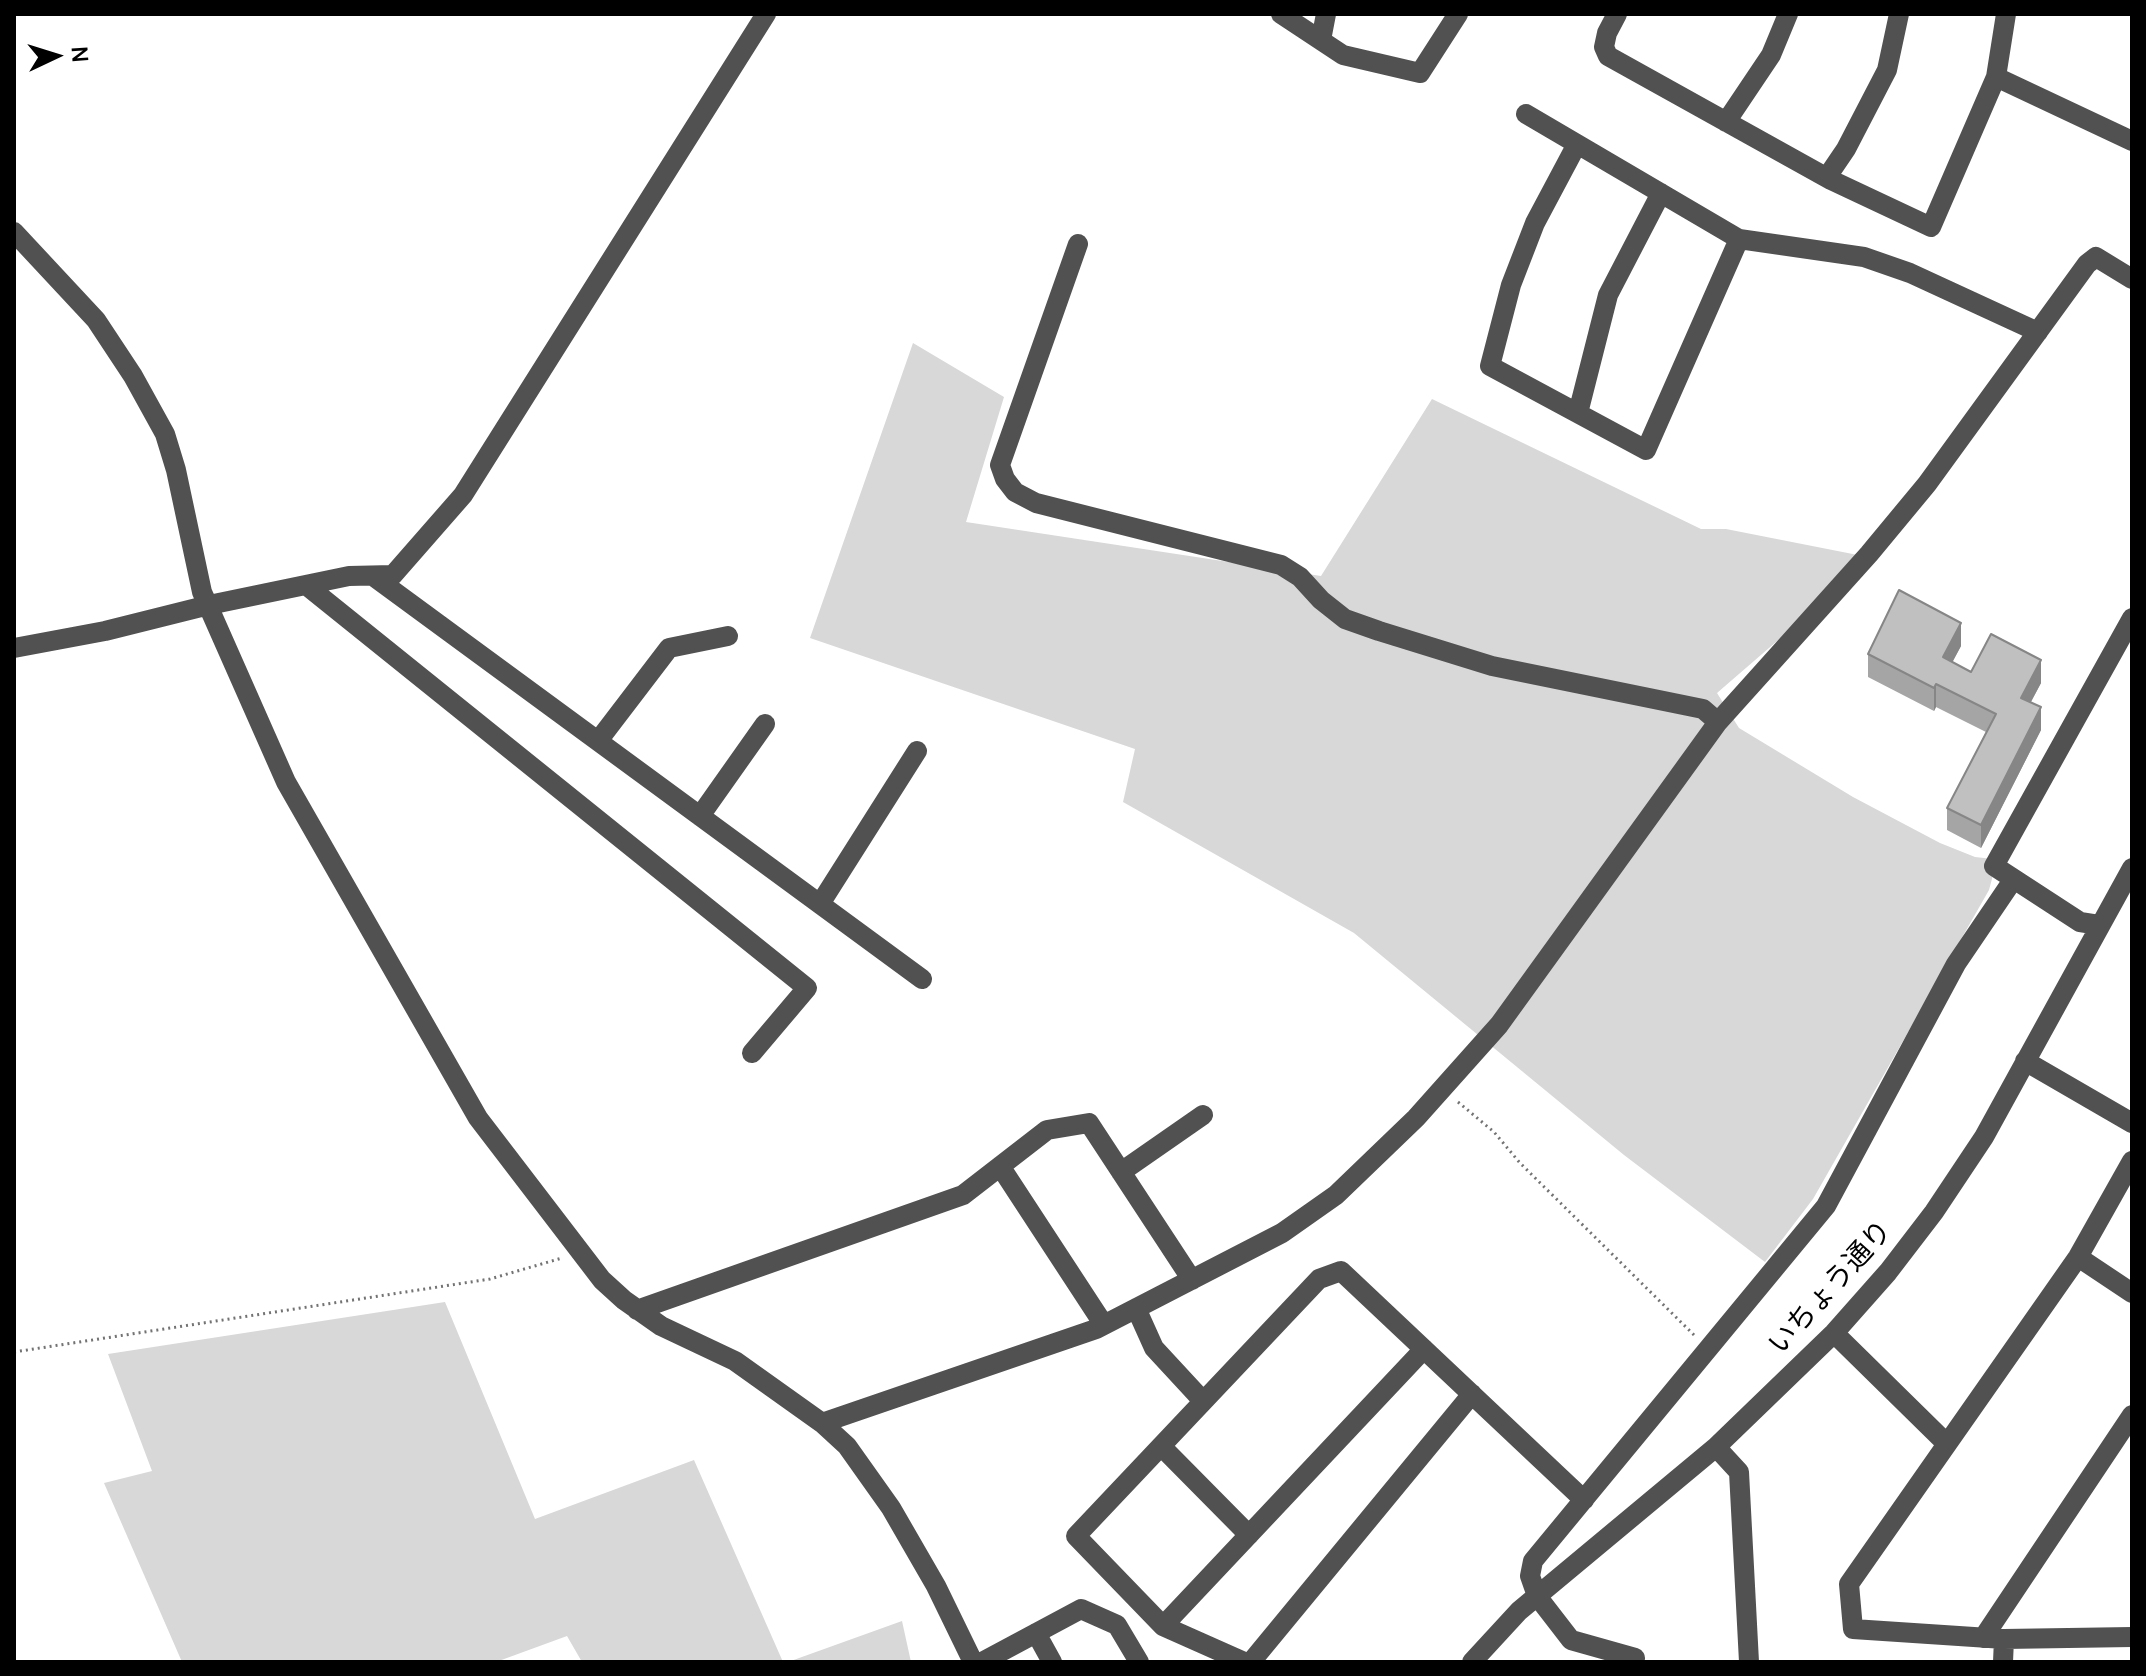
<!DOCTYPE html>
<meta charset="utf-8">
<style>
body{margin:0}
#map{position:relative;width:2146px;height:1676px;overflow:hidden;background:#fff;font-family:Manrope,sans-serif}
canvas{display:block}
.frame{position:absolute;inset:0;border:16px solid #000;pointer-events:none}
.north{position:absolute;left:16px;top:16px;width:80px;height:80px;-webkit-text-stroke:6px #fff;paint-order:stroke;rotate:86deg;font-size:22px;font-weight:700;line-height:32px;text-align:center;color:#000}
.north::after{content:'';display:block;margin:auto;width:28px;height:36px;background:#000;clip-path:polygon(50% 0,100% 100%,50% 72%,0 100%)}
</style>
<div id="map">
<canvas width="2146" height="1676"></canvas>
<div class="frame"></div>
<div class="north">N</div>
</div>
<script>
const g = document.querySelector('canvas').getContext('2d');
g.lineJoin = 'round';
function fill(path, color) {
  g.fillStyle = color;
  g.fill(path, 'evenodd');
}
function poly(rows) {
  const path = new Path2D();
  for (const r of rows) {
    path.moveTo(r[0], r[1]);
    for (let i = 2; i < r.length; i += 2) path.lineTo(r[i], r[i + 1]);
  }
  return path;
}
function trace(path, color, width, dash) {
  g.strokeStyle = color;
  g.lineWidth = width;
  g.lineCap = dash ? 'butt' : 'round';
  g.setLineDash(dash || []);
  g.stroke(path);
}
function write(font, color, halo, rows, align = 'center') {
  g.font = font + ' Manrope,"Noto Sans JP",sans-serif';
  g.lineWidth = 8;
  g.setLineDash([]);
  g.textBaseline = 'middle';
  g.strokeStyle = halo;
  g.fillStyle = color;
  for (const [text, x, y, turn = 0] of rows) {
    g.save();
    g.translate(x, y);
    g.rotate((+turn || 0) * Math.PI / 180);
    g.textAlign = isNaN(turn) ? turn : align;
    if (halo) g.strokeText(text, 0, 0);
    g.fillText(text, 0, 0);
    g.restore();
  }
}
const green = poly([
 [913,343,1004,397,966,522,1321,576,1432,399,1701,529,1726,529,1873,558,1717,693,1739,728,1853,797,1940,843,1975,857,1993,859,1993,875,1989,890,1813,1199,1765,1262,1624,1155,1354,933,1123,802,1135,749,810,638],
 [445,1302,535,1519,694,1460,783,1662,582,1662,567,1636,496,1662,182,1662,104,1483,152,1471,108,1354],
 [902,1621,911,1662,788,1662]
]);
const path = poly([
 [1458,1102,1494,1132,1520,1163,1694,1335],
 [14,1352,490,1279,562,1258]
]);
const minor = poly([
 [1281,14,1343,55,1420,73,1458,14],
 [1617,14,1607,33,1604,47,1608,56,1831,180,1931,227,1996,77,2006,14],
 [1321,40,1326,14],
 [1996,77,2132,141],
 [1526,114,1739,239,1864,257,1910,273,2038,332],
 [1726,122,1771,55,1788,14],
 [1577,144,1535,223,1511,285,1490,366,1646,450,1739,239],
 [1827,177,1846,149,1887,70,1899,14],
 [14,232,96,320,133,376,165,434,176,470,202,592,286,782,478,1118,602,1280,624,1300,661,1326,735,1361,822,1423,847,1446,891,1508,936,1586,973,1662],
 [1078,244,1000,465,1005,479,1015,492,1036,503,1281,565,1300,577,1321,600,1345,619,1379,631,1492,666,1703,709,1718,722],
 [1578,413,1608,295,1661,193],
 [373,576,922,979],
 [306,585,807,988,752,1053],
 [14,648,105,631,209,605,349,576,393,575,463,495,766,14],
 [598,741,669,648,728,636],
 [700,816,765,724],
 [820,904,917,751],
 [2099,925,2080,922,1994,866,2132,618],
 [2025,1061,2132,1123],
 [2132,1161,2078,1257,1849,1584,1853,1629,2004,1639,2132,1637],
 [1000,1166,1104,1325],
 [1121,1172,1203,1115],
 [2078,1257,2132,1293],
 [1136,1308,1154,1348,1203,1401],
 [637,1310,963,1195,1047,1130,1089,1123,1192,1280],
 [1834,1333,1947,1444],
 [822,1423,1096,1329,1282,1233,1336,1195,1416,1118,1499,1025,1718,722,1869,554,1927,484,2087,264,2096,257,2132,279],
 [1161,1446,1249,1535],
 [1716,1447,1739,1472,1749,1662],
 [1163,1626,1424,1349],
 [1036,1633,1052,1662],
 [1983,1638,2132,1415],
 [982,1662,1081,1609,1117,1625,1139,1662],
 [1244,1662,1163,1626,1076,1536,1319,1279,1341,1271,1584,1500],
 [1251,1662,1472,1394],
 [1472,1662,1519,1611,1716,1447,1834,1333,1888,1272,1934,1212,1984,1137,2132,868],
 [1634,1662,1635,1658,1571,1640,1537,1596,1530,1576,1533,1561,1826,1206,1956,964,2013,880],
 [2003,1662,2004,1639]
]);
const wall = poly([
 [1961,646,1952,662,1971,672,2041,683,2031,702,2041,730,1981,848,1947,830,1947,808,1986,732,1936,707,1934,711,1868,677,1868,654]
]);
const shadedWall = poly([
 [1961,623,1961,646,1943,680,1943,657],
 [2041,660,2041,683,2021,720,2021,698],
 [1936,684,1936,707,1934,711,1934,688],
 [2041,707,2041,730,1981,848,1981,825]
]);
const building = poly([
 [1899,590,1961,623,1943,657,1971,672,1991,634,2041,660,2021,698,2041,707,1981,825,1947,808,1996,714,1936,684,1934,688,1868,654,1899,590]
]);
const streetNames = [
 ["いちょう通り",1831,1288,-48]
];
fill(green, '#d8d8d8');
trace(path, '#737373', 3, [2, 4]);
trace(minor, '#515151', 20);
fill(wall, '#a5a5a5');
fill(shadedWall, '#868686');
fill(building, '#c0c0c0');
trace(building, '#868686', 2);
write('28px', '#000', '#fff', streetNames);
</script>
